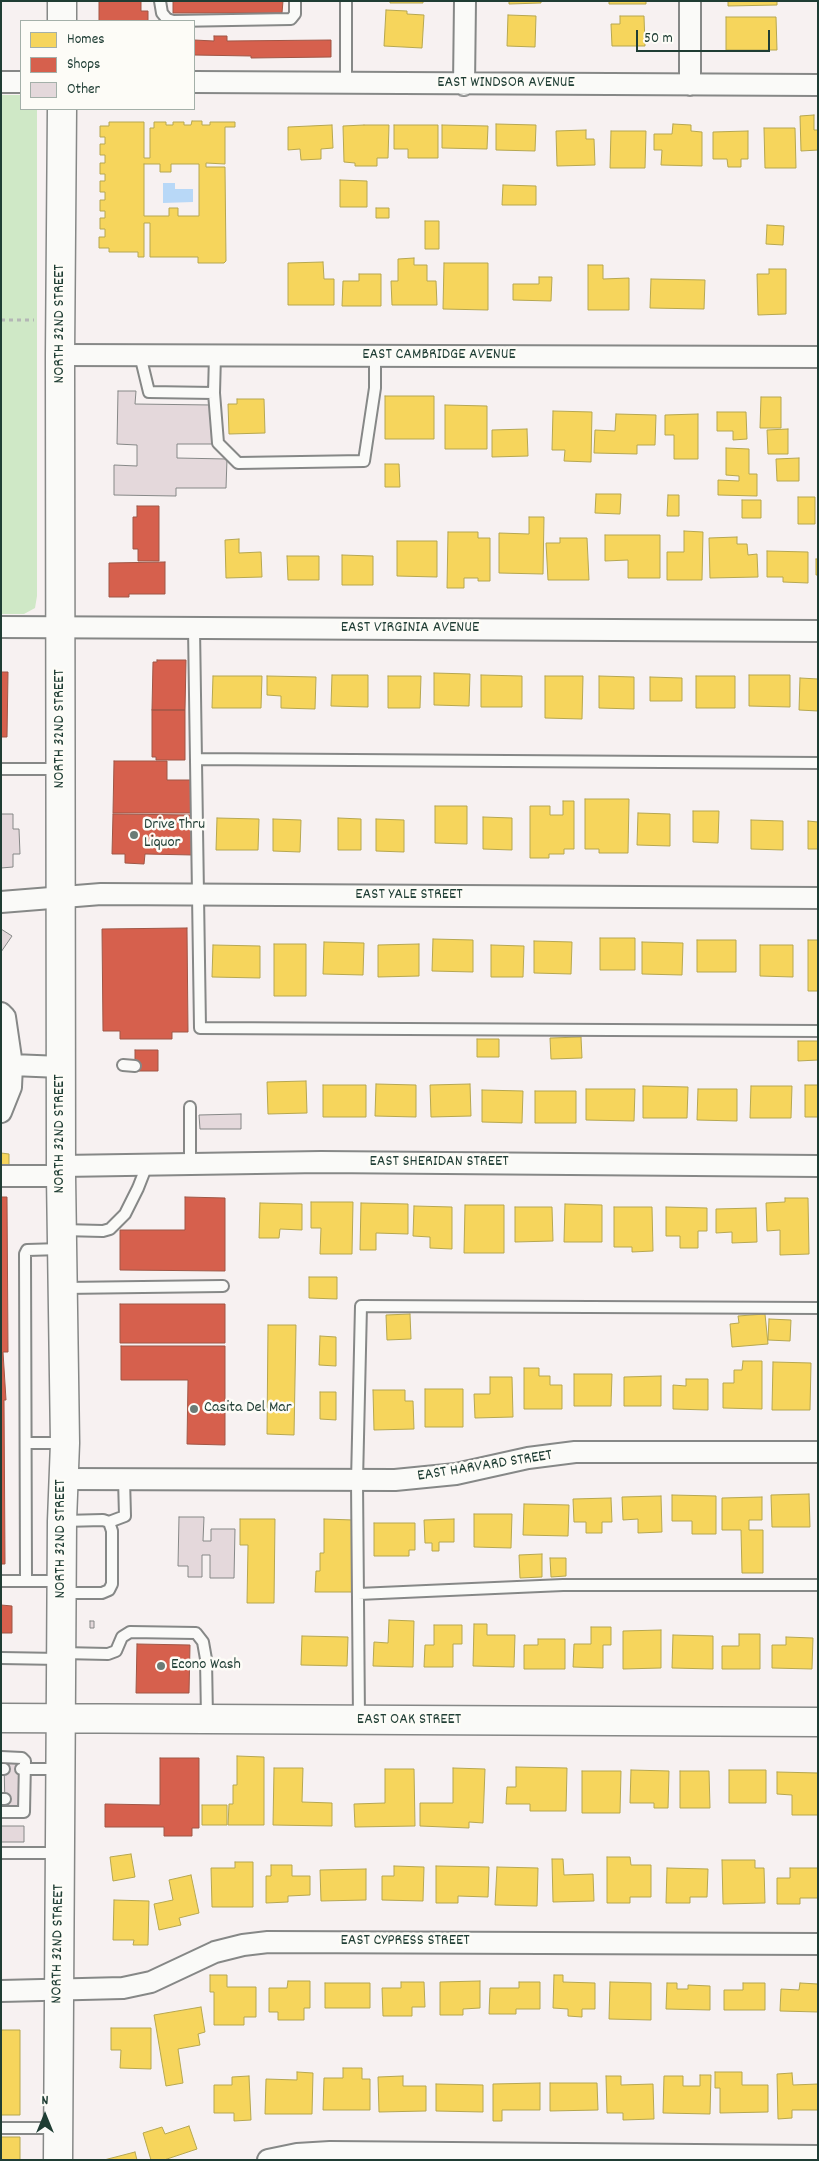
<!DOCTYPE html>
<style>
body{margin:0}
#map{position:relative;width:819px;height:2161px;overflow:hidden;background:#f7f1f1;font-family:Dekko,sans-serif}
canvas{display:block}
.frame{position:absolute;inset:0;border:2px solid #1f3d34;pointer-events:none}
.legend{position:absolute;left:20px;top:20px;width:175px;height:90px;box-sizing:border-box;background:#fdfcf7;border:1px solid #a4b0a9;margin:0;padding:6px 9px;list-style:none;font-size:15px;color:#1f3d34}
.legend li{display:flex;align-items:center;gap:10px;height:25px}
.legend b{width:25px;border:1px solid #a4b0a9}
.north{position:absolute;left:20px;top:2091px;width:50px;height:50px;-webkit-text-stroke:4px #fdfcf7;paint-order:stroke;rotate:0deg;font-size:14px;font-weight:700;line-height:20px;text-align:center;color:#1f3d34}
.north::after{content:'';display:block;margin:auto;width:18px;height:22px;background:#1f3d34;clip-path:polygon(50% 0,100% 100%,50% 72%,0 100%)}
.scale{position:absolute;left:636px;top:30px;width:134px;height:22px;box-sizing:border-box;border:2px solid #1f3d34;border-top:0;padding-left:6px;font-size:15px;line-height:18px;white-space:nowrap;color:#1f3d34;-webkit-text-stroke:4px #fdfcf7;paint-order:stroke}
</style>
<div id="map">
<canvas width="819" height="2161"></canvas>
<div class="frame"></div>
<ul class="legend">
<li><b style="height:14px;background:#f6d55c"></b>Homes</li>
<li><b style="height:14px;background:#d6604d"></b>Shops</li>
<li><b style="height:14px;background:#e4d8db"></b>Other</li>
</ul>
<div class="north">N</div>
<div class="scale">50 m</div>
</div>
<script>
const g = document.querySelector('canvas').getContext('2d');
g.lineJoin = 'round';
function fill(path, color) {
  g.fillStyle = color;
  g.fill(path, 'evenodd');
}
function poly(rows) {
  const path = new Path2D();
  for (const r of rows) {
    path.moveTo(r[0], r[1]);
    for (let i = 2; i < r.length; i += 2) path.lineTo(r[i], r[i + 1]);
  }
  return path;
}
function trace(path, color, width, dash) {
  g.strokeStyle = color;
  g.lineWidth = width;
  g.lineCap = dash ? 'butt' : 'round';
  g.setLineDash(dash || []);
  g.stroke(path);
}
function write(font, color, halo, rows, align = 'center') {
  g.font = font + ' Dekko,sans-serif';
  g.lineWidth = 5;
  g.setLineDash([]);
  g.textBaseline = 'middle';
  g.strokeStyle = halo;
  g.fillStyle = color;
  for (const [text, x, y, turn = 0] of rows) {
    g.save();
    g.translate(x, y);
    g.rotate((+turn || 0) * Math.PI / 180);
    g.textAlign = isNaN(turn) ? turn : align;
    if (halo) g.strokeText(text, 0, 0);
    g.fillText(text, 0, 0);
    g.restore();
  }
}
const green = poly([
 [1,95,21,95,21,109,37,109,37,596,35,608,24,614,1,614]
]);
const water = poly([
 [163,183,175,183,175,189,193,189,193,202,163,203]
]);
const homes = poly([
 [390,1,423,1,423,3,390,3,390,1],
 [509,1,541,1,541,3,509,4,509,1],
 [609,1,646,1,646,4,609,4,609,1],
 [728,1,777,1,777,5,728,6,728,1],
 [386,10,407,11,407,14,424,15,422,48,384,46,386,10],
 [508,15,536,16,535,47,507,46,508,15],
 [620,16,644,16,645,46,612,46,611,24,620,24,620,16],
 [726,17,776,17,777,50,726,50,726,17],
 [814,115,814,130,818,130,818,150,801,151,800,116,814,115],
 [192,121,202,121,202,125,210,125,210,122,235,122,235,127,225,127,225,164,206,163,206,167,225,167,226,261,224,263,198,263,198,257,150,257,150,223,144,223,144,257,138,257,138,252,109,252,109,248,99,248,99,237,105,237,105,229,100,229,100,218,105,218,105,211,100,211,100,200,105,200,105,192,100,192,100,181,105,181,105,174,100,174,100,163,105,163,105,155,100,155,100,144,105,144,105,137,100,137,100,126,109,126,109,122,144,122,144,158,150,158,150,128,154,128,154,122,166,122,166,125,173,125,173,122,184,122,184,125,191,125,192,121],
 [144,164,160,164,160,172,171,172,171,164,199,164,199,216,178,216,178,208,169,208,169,216,144,216,144,164],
 [496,124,536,125,535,151,496,150,496,124],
 [673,124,691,125,691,131,702,132,702,166,661,165,662,150,654,150,654,134,672,134,673,124],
 [332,125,333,148,321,149,321,159,301,160,300,149,288,150,288,127,332,125],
 [364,125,389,125,388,158,377,158,377,166,355,166,355,163,344,162,343,126,364,125],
 [394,125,438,125,438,158,408,158,408,149,394,149,394,125],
 [442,125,488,126,487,149,442,148,442,125],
 [764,128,795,128,796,168,765,168,764,128],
 [586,130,586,139,594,139,595,165,557,166,556,131,586,130],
 [611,131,646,131,645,168,610,168,611,131],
 [748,131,748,159,741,159,741,167,728,167,727,159,713,159,713,132,748,131],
 [340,180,367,181,367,207,340,207,340,180],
 [503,185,536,186,536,205,502,205,503,185],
 [376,208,389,208,389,218,376,218,376,208],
 [425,221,439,221,439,249,425,249,425,221],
 [767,225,784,226,783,245,766,244,767,225],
 [414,258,414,265,427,265,427,281,436,281,437,305,392,305,391,281,398,281,398,259,414,258],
 [323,262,324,279,334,279,334,305,288,305,288,263,323,262],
 [444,263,488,263,488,310,443,309,444,263],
 [588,265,603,265,603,279,629,278,629,310,588,310,588,265],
 [769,269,786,269,786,314,758,315,757,274,769,274,769,269],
 [359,274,381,274,381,306,342,306,343,281,359,281,359,274],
 [539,277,552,277,551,301,513,300,513,284,539,284,539,277],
 [651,279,705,280,704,309,650,308,651,279],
 [385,396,434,396,434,439,385,439,385,396],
 [761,397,781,397,781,428,760,428,761,397],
 [237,399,264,399,265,433,229,434,228,404,237,404,237,399],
 [445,405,487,406,487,449,445,449,445,405],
 [553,411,592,412,591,462,564,461,565,450,552,450,553,411],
 [717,412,746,412,747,439,733,440,733,431,717,431,717,412],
 [616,414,656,415,655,445,637,445,637,454,594,453,595,430,615,431,616,414],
 [698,414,698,459,674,459,674,435,665,435,665,415,698,414],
 [527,429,528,456,492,457,492,430,527,429],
 [788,429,788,454,768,454,767,430,788,429],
 [726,448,749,449,749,474,757,474,757,496,718,495,718,480,739,481,739,476,726,475,726,448],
 [799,458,799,481,777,481,776,459,799,458],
 [385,464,399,464,400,487,385,487,385,464],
 [596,494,621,494,620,514,595,513,596,494],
 [668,495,679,495,679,516,667,516,668,495],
 [798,497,815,497,815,524,798,524,798,497],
 [742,500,761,500,761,518,742,518,742,500],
 [529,517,544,517,543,574,499,573,499,533,529,534,529,517],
 [684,531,703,532,702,580,667,580,667,552,684,552,684,531],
 [448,532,478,532,478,538,490,538,490,581,478,581,478,578,464,578,464,588,447,588,448,532],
 [605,535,660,535,660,578,628,578,628,560,605,561,605,535],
 [737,537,737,544,747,544,748,555,757,554,758,577,710,578,709,538,737,537],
 [560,538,587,538,589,580,548,580,546,543,560,543,560,538],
 [239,539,239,553,261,552,262,577,226,578,225,540,239,539],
 [397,541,437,541,437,577,397,576,397,541],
 [767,551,808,552,808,583,783,582,783,577,767,577,767,551],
 [342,555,373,556,373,585,342,585,342,555],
 [287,556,319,556,319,580,288,580,287,556],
 [816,559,818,559,818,575,816,575,816,559],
 [434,673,470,674,469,706,434,705,434,673],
 [332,675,368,675,368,707,331,706,332,675],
 [481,675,522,676,522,707,481,707,481,675],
 [749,675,790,675,790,707,749,706,749,675],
 [213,676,262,676,261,708,212,708,213,676],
 [267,676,316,677,315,709,281,708,281,696,267,695,267,676],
 [388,676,421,676,420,708,388,708,388,676],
 [545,676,583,676,582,719,545,718,545,676],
 [599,676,634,677,634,709,599,708,599,676],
 [696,676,735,676,735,708,696,708,696,676],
 [650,677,682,678,682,701,650,701,650,677],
 [800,678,818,679,818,711,799,710,800,678],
 [585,799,629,799,628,853,599,853,599,849,585,849,585,799],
 [563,801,574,801,574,849,564,849,564,854,549,854,549,858,530,858,530,806,550,806,550,815,563,815,563,801],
 [435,806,467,806,467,844,435,843,435,806],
 [693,811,719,811,718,843,693,842,693,811],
 [638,813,670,814,670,846,637,845,638,813],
 [483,817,512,818,512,850,483,849,483,817],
 [217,818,259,819,258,850,216,850,217,818],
 [338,818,361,819,361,850,338,850,338,818],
 [273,819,301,820,300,852,273,851,273,819],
 [376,819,404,820,404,852,376,851,376,819],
 [751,820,783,821,783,850,751,849,751,820],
 [808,821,818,822,818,849,808,849,808,821],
 [600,938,635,938,635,970,600,970,600,938],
 [433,939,473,940,473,972,432,971,433,939],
 [697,940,736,940,736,972,697,972,697,940],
 [808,940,818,940,818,991,808,991,808,940],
 [534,941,572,942,571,974,534,973,534,941],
 [324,942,364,943,363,975,323,974,324,942],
 [642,942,683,943,682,975,642,974,642,942],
 [274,944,306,944,306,996,274,996,274,944],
 [419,944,419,976,378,977,378,945,419,944],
 [213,945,260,946,260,978,212,977,213,945],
 [491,945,524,946,523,977,491,977,491,945],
 [760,945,793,945,793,977,760,976,760,945],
 [581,1037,582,1058,551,1059,550,1038,581,1037],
 [477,1039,499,1039,499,1057,477,1057,477,1039],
 [798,1041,818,1041,818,1060,798,1061,798,1041],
 [306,1081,307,1113,268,1114,267,1082,306,1081],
 [376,1084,416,1085,416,1117,375,1116,376,1084],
 [470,1084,471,1116,431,1117,430,1085,470,1084],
 [323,1085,366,1085,366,1117,323,1117,323,1085],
 [805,1085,818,1085,818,1117,805,1117,805,1085],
 [643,1086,688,1087,687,1118,643,1118,643,1086],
 [751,1086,792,1086,791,1118,750,1118,751,1086],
 [586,1089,635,1089,634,1121,586,1120,586,1089],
 [698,1089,737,1089,737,1121,697,1120,698,1089],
 [482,1090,523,1091,522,1123,482,1122,482,1090],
 [535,1091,576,1091,576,1123,535,1123,535,1091],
 [1,1153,9,1154,9,1165,1,1165,1,1153],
 [785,1198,808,1198,809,1254,780,1255,780,1230,767,1231,766,1203,785,1202,785,1198],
 [311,1202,353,1202,352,1254,320,1254,321,1228,311,1228,311,1202],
 [260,1203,302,1204,302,1230,280,1229,279,1238,259,1238,260,1203],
 [361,1203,408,1204,408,1234,376,1233,376,1250,360,1250,361,1203],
 [565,1204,602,1205,602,1242,564,1242,565,1204],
 [465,1205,504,1205,504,1253,464,1253,465,1205],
 [414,1206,452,1207,452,1249,430,1248,430,1237,413,1236,414,1206],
 [515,1207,552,1207,553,1241,515,1242,515,1207],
 [614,1207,652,1207,653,1251,632,1252,632,1247,614,1247,614,1207],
 [666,1207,707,1208,707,1231,698,1231,698,1248,680,1248,680,1236,666,1236,666,1207],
 [756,1208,757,1242,732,1243,732,1232,716,1233,716,1209,756,1208],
 [309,1277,337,1277,337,1299,309,1298,309,1277],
 [410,1314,411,1339,387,1340,386,1315,410,1314],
 [765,1314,768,1344,732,1347,730,1324,739,1323,738,1316,765,1314],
 [769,1319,791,1320,790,1341,768,1340,769,1319],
 [268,1325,296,1325,294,1435,267,1434,268,1325],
 [320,1336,336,1337,336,1366,319,1365,320,1336],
 [743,1361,762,1361,762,1409,723,1408,723,1383,734,1383,734,1370,742,1370,743,1361],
 [773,1362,811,1363,810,1410,772,1410,773,1362],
 [524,1368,539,1368,539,1376,550,1376,550,1385,562,1385,562,1409,524,1409,524,1368],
 [574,1374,612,1374,611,1406,574,1406,574,1374],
 [661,1376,661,1406,624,1406,624,1377,661,1376],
 [490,1377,512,1377,513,1417,475,1418,474,1394,490,1394,490,1377],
 [686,1379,708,1379,708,1410,673,1409,673,1385,686,1386,686,1379],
 [425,1389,463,1389,463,1427,425,1427,425,1389],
 [373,1390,405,1390,405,1401,413,1401,414,1429,374,1430,373,1390],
 [320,1392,336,1392,336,1420,320,1419,320,1392],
 [809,1494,810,1527,772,1527,771,1495,809,1494],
 [672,1495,716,1496,716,1534,692,1534,692,1521,672,1521,672,1495],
 [661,1496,662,1532,638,1533,638,1519,623,1520,622,1497,661,1496],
 [762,1497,762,1520,749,1520,749,1530,763,1530,763,1573,742,1573,741,1530,722,1530,722,1498,762,1497],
 [611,1498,612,1522,602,1522,602,1533,586,1533,586,1522,574,1522,573,1499,611,1498],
 [524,1504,569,1505,568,1536,523,1535,524,1504],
 [474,1514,512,1514,511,1548,474,1547,474,1514],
 [240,1519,275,1519,274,1603,247,1603,248,1545,240,1545,240,1519],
 [324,1519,353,1520,352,1592,315,1592,316,1571,320,1571,320,1553,324,1553,324,1519],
 [454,1519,454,1542,439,1542,439,1551,432,1551,432,1543,425,1543,424,1520,454,1519],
 [374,1523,415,1523,415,1550,409,1550,409,1556,374,1556,374,1523],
 [542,1554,542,1577,520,1578,519,1555,542,1554],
 [550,1558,566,1558,566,1576,551,1577,550,1558],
 [389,1620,414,1621,413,1667,373,1666,374,1642,388,1643,389,1620],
 [474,1624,487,1624,487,1635,515,1635,514,1667,473,1666,474,1624],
 [434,1625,462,1625,462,1644,453,1644,453,1667,424,1667,425,1645,434,1645,434,1625],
 [591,1627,611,1627,611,1645,603,1645,603,1668,573,1667,574,1644,591,1644,591,1627],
 [661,1630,661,1668,623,1669,623,1631,661,1630],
 [739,1634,760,1634,760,1669,722,1669,722,1646,739,1646,739,1634],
 [673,1635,713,1636,713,1669,672,1668,673,1635],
 [302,1636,348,1637,347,1666,301,1665,302,1636],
 [786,1637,813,1638,812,1669,772,1668,772,1645,786,1645,786,1637],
 [538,1639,565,1639,565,1669,524,1669,524,1645,538,1645,538,1639],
 [237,1756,264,1757,264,1825,228,1825,229,1804,233,1804,233,1785,237,1785,237,1756],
 [516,1767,567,1768,566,1811,530,1811,530,1804,506,1804,507,1787,516,1787,516,1767],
 [274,1768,303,1768,302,1802,332,1803,332,1826,273,1825,274,1768],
 [453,1768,485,1769,483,1823,469,1822,469,1828,420,1826,420,1803,453,1803,453,1768],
 [385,1769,414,1769,415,1826,355,1827,354,1804,385,1803,385,1769],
 [631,1770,669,1771,668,1808,654,1808,654,1803,630,1803,631,1770],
 [729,1770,766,1770,766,1803,729,1803,729,1770],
 [582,1771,621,1771,620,1813,582,1813,582,1771],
 [680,1771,709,1771,710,1808,680,1808,680,1771],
 [777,1772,818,1773,818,1815,792,1815,792,1795,777,1794,777,1772],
 [202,1805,227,1805,227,1825,202,1825,202,1805],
 [131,1854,135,1877,113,1881,110,1857,131,1854],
 [607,1857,630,1857,631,1865,651,1865,651,1897,630,1897,630,1903,607,1903,607,1857],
 [552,1859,563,1859,564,1875,593,1874,594,1901,553,1902,552,1859],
 [722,1860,755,1860,755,1868,764,1868,765,1903,723,1904,722,1860],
 [235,1862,253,1862,253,1907,212,1907,211,1868,235,1868,235,1862],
 [271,1865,292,1865,292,1876,310,1876,310,1895,288,1896,288,1902,266,1903,266,1876,271,1876,271,1865],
 [394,1866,424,1867,423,1901,382,1900,382,1876,394,1876,394,1866],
 [436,1866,489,1867,488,1897,458,1896,458,1903,436,1903,436,1866],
 [497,1867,538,1868,537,1906,495,1905,497,1867],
 [667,1868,708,1869,707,1897,690,1897,690,1903,666,1903,667,1868],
 [790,1868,818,1868,818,1898,800,1898,800,1904,777,1904,777,1878,790,1878,790,1868],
 [366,1869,366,1900,321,1901,320,1870,366,1869],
 [191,1875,199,1913,179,1918,181,1925,159,1930,154,1904,173,1900,169,1880,191,1875],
 [114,1900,149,1901,148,1945,133,1945,134,1940,113,1940,114,1900],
 [210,1975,227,1975,227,1987,256,1987,256,2017,244,2017,244,2025,214,2025,214,1992,210,1992,210,1975],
 [554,1975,563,1975,563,1982,595,1983,595,2009,582,2009,582,2017,568,2016,568,2009,553,2008,554,1975],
 [288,1981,310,1981,310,2008,304,2008,304,2020,278,2020,278,2012,269,2012,269,1988,287,1988,288,1981],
 [480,1981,480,2008,463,2009,463,2015,440,2015,440,1982,480,1981],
 [401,1982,424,1982,425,2007,412,2007,412,2016,383,2016,382,1988,401,1988,401,1982],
 [519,1982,540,1982,540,2009,516,2009,516,2014,489,2014,490,1988,519,1988,519,1982],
 [610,1982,651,1983,651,2020,609,2019,610,1982],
 [325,1983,370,1983,370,2008,325,2008,325,1983],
 [667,1983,677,1983,677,1989,688,1989,688,1985,710,1986,710,2010,666,2009,667,1983],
 [743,1983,765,1983,765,2010,724,2010,724,1990,743,1990,743,1983],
 [800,1983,818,1984,818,2012,780,2011,781,1989,799,1990,800,1983],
 [201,2007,205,2032,198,2034,200,2045,178,2049,183,2083,166,2086,154,2015,201,2007],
 [111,2028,151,2028,151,2069,120,2068,121,2050,111,2050,111,2028],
 [1,2030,20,2030,20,2115,1,2115,1,2030],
 [343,2068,362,2068,362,2079,370,2079,370,2110,323,2110,324,2078,343,2078,343,2068],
 [297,2072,313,2073,312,2114,265,2114,266,2079,297,2080,297,2072],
 [715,2072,742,2072,742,2085,768,2085,768,2112,720,2113,720,2088,715,2088,715,2072],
 [792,2073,793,2085,818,2084,818,2110,792,2110,792,2118,778,2119,777,2074,792,2073],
 [700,2075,711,2075,710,2114,663,2113,664,2076,683,2076,683,2086,700,2086,700,2075],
 [249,2076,251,2120,234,2121,234,2113,214,2113,214,2085,232,2085,232,2077,249,2076],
 [403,2076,403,2086,426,2086,426,2111,379,2112,378,2077,403,2076],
 [606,2076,621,2076,621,2085,653,2084,654,2119,623,2120,623,2113,607,2113,606,2076],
 [540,2083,540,2110,502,2110,502,2121,493,2121,493,2084,540,2083],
 [550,2083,597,2083,598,2110,550,2111,550,2083],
 [436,2084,483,2085,483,2112,436,2111,436,2084],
 [189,2126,197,2149,164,2160,151,2160,143,2133,162,2127,165,2134,189,2126],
 [1,2137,20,2137,20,2160,1,2160,1,2137],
 [135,2152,137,2160,104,2160,135,2152]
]);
const shops = poly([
 [99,1,141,1,141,11,148,11,148,21,99,21,99,1],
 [173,1,283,1,282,13,173,13,173,1],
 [214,36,227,36,227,41,331,40,331,57,251,58,251,56,194,55,194,40,214,41,214,36],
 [137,506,159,506,159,561,138,561,138,549,133,549,133,517,137,517,137,506],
 [165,562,165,594,129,594,129,597,109,597,109,563,165,562],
 [157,660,186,660,185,710,152,710,153,662,157,662,157,660],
 [1,672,8,672,7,737,1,737,1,672],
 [152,710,185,710,185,760,156,760,156,757,152,757,152,710],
 [114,761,167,761,167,780,193,780,193,813,113,813,114,761],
 [113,814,193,815,193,855,145,854,144,864,125,863,125,854,112,854,113,814],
 [187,928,188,1032,172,1032,172,1039,120,1039,120,1031,103,1031,102,929,187,928],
 [135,1050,158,1050,158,1071,135,1071,135,1050],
 [1,1197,7,1197,8,1352,3,1352,6,1400,4,1400,5,1564,1,1564,1,1197],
 [185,1197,225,1198,225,1271,120,1270,120,1230,185,1230,185,1197],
 [120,1304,225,1304,225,1343,120,1343,120,1304],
 [121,1346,225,1346,225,1445,187,1444,188,1380,121,1380,121,1346],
 [1,1605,12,1606,12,1633,1,1633,1,1605],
 [137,1644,190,1645,189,1693,136,1693,137,1644],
 [160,1758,199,1758,199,1828,192,1828,192,1836,164,1836,164,1827,105,1827,105,1804,160,1805,160,1758]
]);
const building = poly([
 [118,391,136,391,135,404,212,405,212,444,177,444,177,458,227,459,226,488,176,488,176,496,114,495,114,465,137,466,137,445,117,444,118,391],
 [1,814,13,814,13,829,19,829,20,854,13,854,13,867,1,868,1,814],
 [1,929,12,936,1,952,1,929],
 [241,1114,241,1129,200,1129,199,1115,241,1114],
 [179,1517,204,1517,203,1541,211,1541,211,1529,235,1529,234,1578,210,1578,210,1555,202,1555,202,1577,188,1577,188,1566,178,1566,179,1517],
 [90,1621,94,1621,94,1628,90,1628,90,1621],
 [4,1760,21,1760,22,1809,5,1809,4,1760],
 [1,1826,24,1826,24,1842,1,1842,1,1826]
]);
const path = poly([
 [1,320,34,320]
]);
const lane = poly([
 [160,1,162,13,167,19,173,21,291,19,295,14,295,1],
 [346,1,346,82],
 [140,355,149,392,214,393,215,355],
 [214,393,218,443,238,463,364,461,375,388,375,356],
 [194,628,200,1028,818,1031],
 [197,759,818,763],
 [1,769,60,769],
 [123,1065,135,1066],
 [190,1107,190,1164],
 [62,1230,103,1231,110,1229,125,1214,138,1188,147,1165],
 [63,1288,223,1286],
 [26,1443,65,1443],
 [109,1522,125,1516,124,1479],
 [26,1580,25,1254,27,1250,61,1249],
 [1,1581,61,1581],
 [62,1593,102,1593,109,1590,112,1584,112,1531,109,1522,103,1520,63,1521],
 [358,1594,563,1585,818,1585],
 [62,1653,108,1654,116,1651,122,1637,130,1632,196,1633,203,1642,206,1659,207,1718],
 [1,1658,60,1659],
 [359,1719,357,1481,361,1306,818,1308],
 [1,1757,22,1758,25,1761,24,1812,1,1812],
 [1,1769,4,1769],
 [21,1769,59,1769],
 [1,1799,5,1799],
 [1,1853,58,1853],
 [1,2128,57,2128]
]);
const street = poly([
 [1,82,21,82],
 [194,82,818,85],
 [464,85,465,1],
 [690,85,690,1],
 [60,355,818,357],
 [1,627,818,631],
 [1,902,101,894,818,898],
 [1,1013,5,1017,12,1065,11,1087,1,1112],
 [12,1065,61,1067],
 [61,1166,321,1162,818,1166],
 [1,1176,61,1176],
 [63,1479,395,1480,456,1474,528,1458,575,1452,818,1452],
 [1,1991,123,1988,151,1982,215,1952,243,1945,268,1942,818,1944],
 [268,2160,297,2154,330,2152,818,2156]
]);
const secondary = poly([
 [62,1,62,21],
 [1,1718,818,1722],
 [58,2160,62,1521,65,1443,61,1176,60,355,62,109]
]);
const markers = [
 [134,835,5,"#6b7c76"],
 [194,1409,5,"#6b7c76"],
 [161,1666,5,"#6b7c76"]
];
const streetNames = [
 ["EAST WINDSOR AVENUE",506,84],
 ["NORTH 32ND STREET",61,324,-90],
 ["EAST CAMBRIDGE AVENUE",439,356],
 ["EAST VIRGINIA AVENUE",410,629],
 ["NORTH 32ND STREET",61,729,-90],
 ["EAST YALE STREET",409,896],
 ["NORTH 32ND STREET",61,1134,-90],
 ["EAST SHERIDAN STREET",439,1163],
 ["EAST HARVARD STREET",485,1467,-9],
 ["NORTH 32ND STREET",62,1539,-90],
 ["EAST OAK STREET",409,1721],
 ["EAST CYPRESS STREET",405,1942],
 ["NORTH 32ND STREET",59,1944,-89]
];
const poiNames = [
 ["Drive Thru",144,826],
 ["Liquor",144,844],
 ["Casita Del Mar",204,1409],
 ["Econo Wash",171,1666]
];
fill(green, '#cfe8c6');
fill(water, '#b8d8f7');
fill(homes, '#f6d55c');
trace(homes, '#b6a750', 1);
fill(shops, '#d6604d');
trace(shops, '#9f5646', 1);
fill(building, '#e4d8db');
trace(building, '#868887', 1);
trace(lane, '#868887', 14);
trace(street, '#868887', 24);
trace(secondary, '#868887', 31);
trace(path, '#b4b6b5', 3, [4, 4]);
trace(lane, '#fafaf8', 10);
trace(street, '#fafaf8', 20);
trace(secondary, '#fafaf8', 28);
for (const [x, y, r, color] of markers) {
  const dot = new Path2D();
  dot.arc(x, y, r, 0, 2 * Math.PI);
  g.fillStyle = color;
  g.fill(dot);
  trace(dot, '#fdfcf7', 2);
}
write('16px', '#1f3d34', '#fdfcf7', streetNames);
write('16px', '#1f3d34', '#fdfcf7', poiNames, 'left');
</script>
